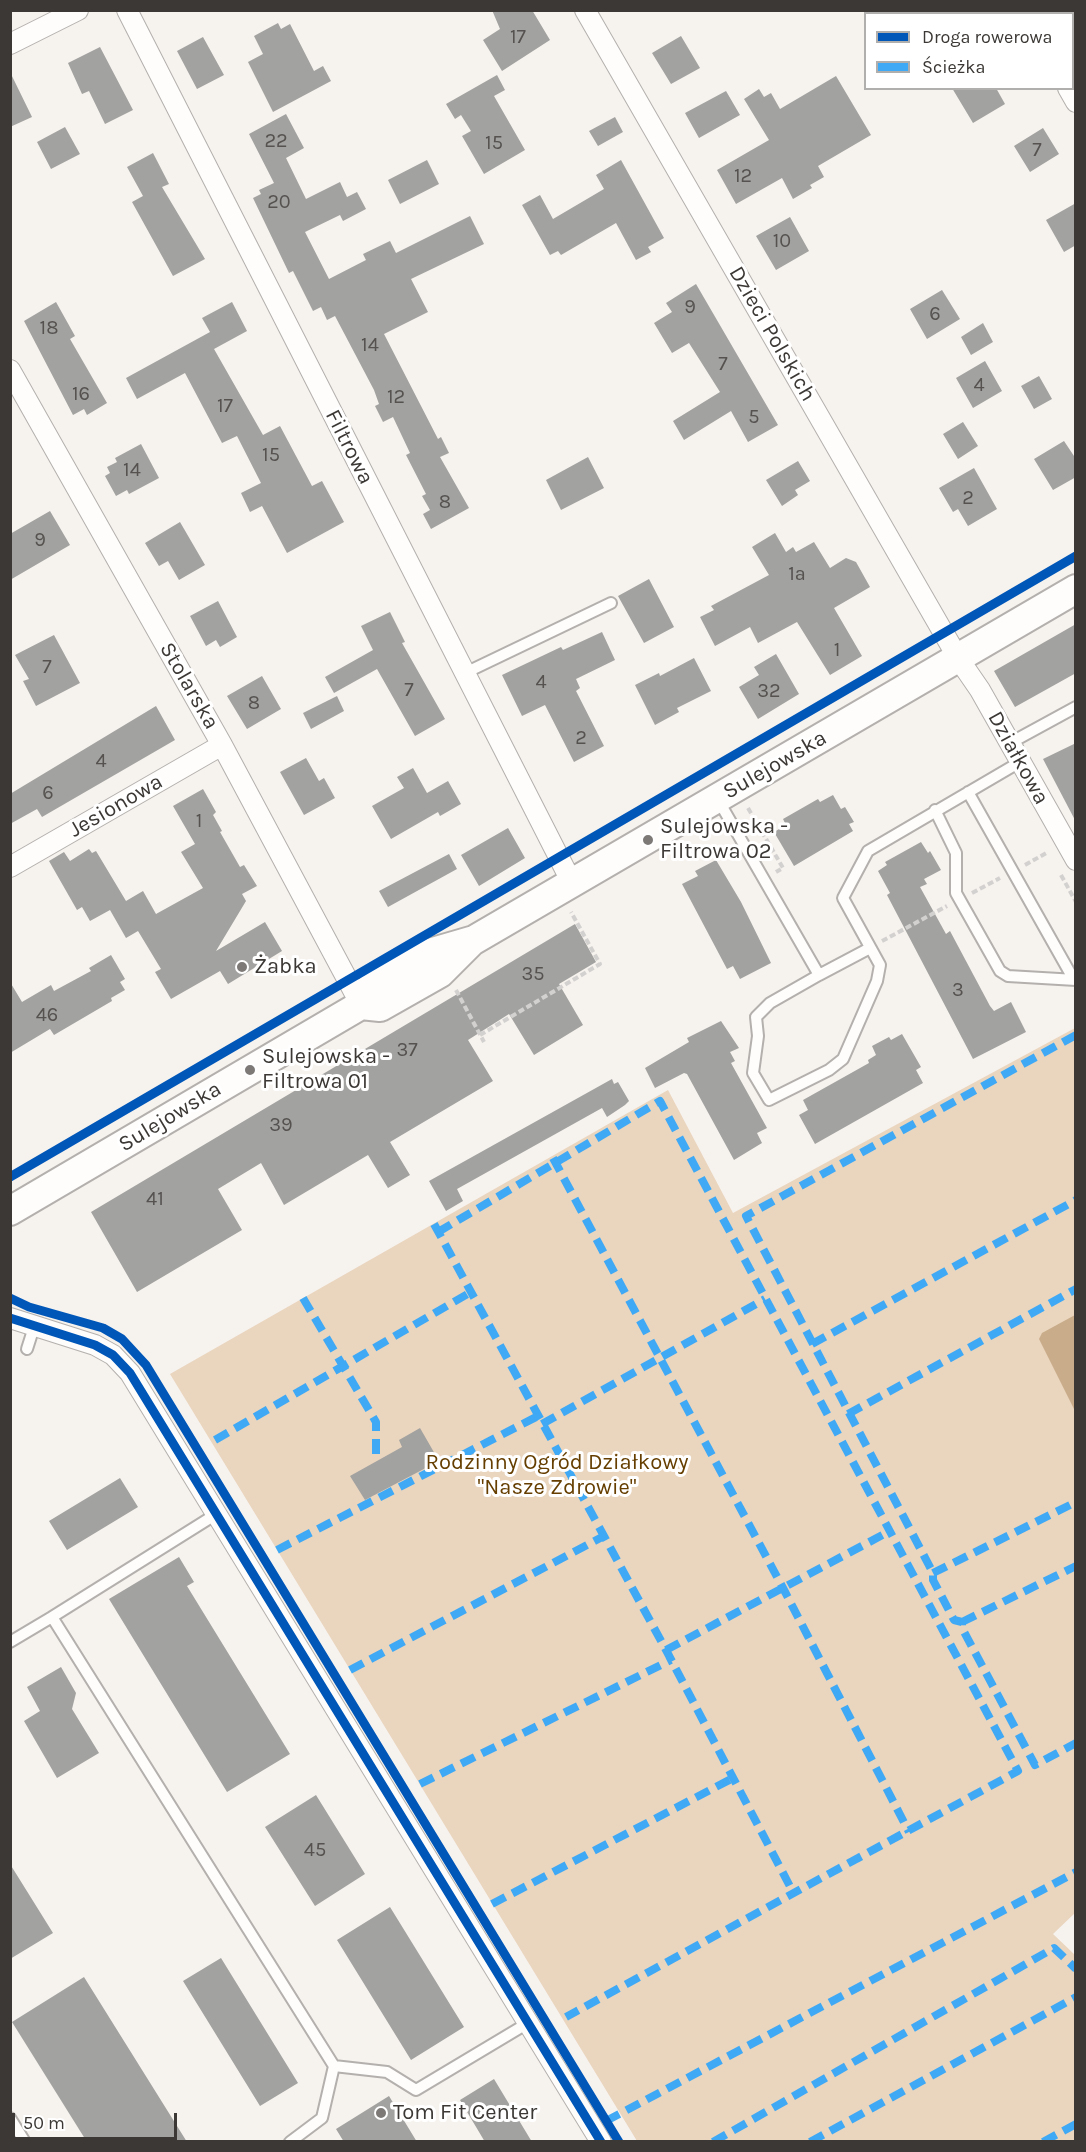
<!DOCTYPE html>
<meta charset="utf-8">
<style>
body{margin:0}
#map{position:relative;width:1086px;height:2152px;overflow:hidden;background:#f6f2ee;font-family:Karla,sans-serif}
canvas{display:block}
.frame{position:absolute;inset:0;border:12px solid #3b3835;pointer-events:none}
.legend{position:absolute;left:864px;top:12px;width:210px;height:78px;box-sizing:border-box;background:#fff;border:2px solid #b1afae;margin:0;padding:8px 10px;list-style:none;font-size:18px;color:#3b3835}
.legend li{display:flex;align-items:center;gap:12px;height:30px}
.legend b{width:30px;border:2px solid #b1afae}
.scale{position:absolute;left:12px;top:2113px;width:165px;height:27px;box-sizing:border-box;border:3px solid #3b3835;border-top:0;padding-left:8px;font-size:18px;line-height:21px;white-space:nowrap;color:#3b3835;-webkit-text-stroke:4px #fff;paint-order:stroke}
</style>
<div id="map">
<canvas width="1086" height="2152"></canvas>
<div class="frame"></div>
<ul class="legend">
<li><b style="height:8px;background:#0057b8"></b>Droga rowerowa</li>
<li><b style="height:8px;background:#3fa9f5"></b>Ścieżka</li>
</ul>
<div class="scale">50 m</div>
</div>
<script>
const g = document.querySelector('canvas').getContext('2d');
g.lineJoin = 'round';
function fill(path, color) {
  g.fillStyle = color;
  g.fill(path, 'evenodd');
}
function poly(rows) {
  const path = new Path2D();
  for (const r of rows) {
    path.moveTo(r[0], r[1]);
    for (let i = 2; i < r.length; i += 2) path.lineTo(r[i], r[i + 1]);
  }
  return path;
}
function trace(path, color, width, dash) {
  g.strokeStyle = color;
  g.lineWidth = width;
  g.lineCap = dash ? 'butt' : 'round';
  g.setLineDash(dash || []);
  g.stroke(path);
}
function write(font, color, halo, rows, align = 'center') {
  g.font = font + ' Karla,sans-serif';
  g.lineWidth = 6;
  g.setLineDash([]);
  g.textBaseline = 'middle';
  g.strokeStyle = halo;
  g.fillStyle = color;
  for (const [text, x, y, turn = 0] of rows) {
    g.save();
    g.translate(x, y);
    g.rotate((+turn || 0) * Math.PI / 180);
    g.textAlign = isNaN(turn) ? turn : align;
    if (halo) g.strokeText(text, 0, 0);
    g.fillText(text, 0, 0);
    g.restore();
  }
}
const green = poly([
 [1075,1028,1076,1912,1053,1934,1075,1955,1075,2141,637,2141,170,1374,668,1090,733,1213]
]);
const water = poly([
 [1075,1315,1075,1411,1039,1339,1042,1333]
]);
const building = poly([
 [492,10,532,10,550,40,502,71,483,40,500,29],
 [278,23,281,29,290,24,314,71,323,66,331,81,273,112,248,62,263,54,254,36],
 [681,36,700,68,671,84,652,53],
 [203,37,224,75,197,89,177,51],
 [100,47,133,110,105,124,89,91,82,94,68,63],
 [10,72,32,117,10,127],
 [497,75,505,90,494,96,525,150,484,174,462,136,471,131,461,115,455,119,446,104],
 [836,76,871,135,818,166,824,177,810,185,812,188,793,199,782,178,736,204,717,170,769,140,744,99,759,89,764,97,771,93,780,109],
 [952,88,996,88,1005,104,973,123],
 [726,91,740,115,699,138,685,113],
 [286,114,304,148,286,158,306,199,340,182,347,197,357,192,366,209,343,221,340,215,305,232,329,279,366,260,363,254,390,241,396,253,470,216,484,244,411,279,428,312,384,334,438,439,441,437,449,453,440,457,469,508,431,529,423,514,430,510,422,496,426,494,406,455,410,453,393,417,383,422,375,406,379,404,374,390,335,316,327,320,321,307,313,311,293,271,289,273,253,198,261,194,259,190,274,183,249,134],
 [615,117,623,132,598,146,589,131],
 [65,127,80,154,51,169,37,142],
 [1043,128,1059,154,1030,172,1014,146],
 [153,153,169,184,162,187,205,259,173,276,132,202,143,196,127,167],
 [427,160,439,184,400,204,388,180],
 [621,160,664,238,648,247,651,252,636,260,616,223,561,255,558,251,550,255,522,205,540,195,553,219,604,189,596,175],
 [1076,203,1076,245,1064,252,1046,220],
 [790,217,809,251,776,270,756,236],
 [696,284,778,425,748,442,731,411,684,440,673,421,720,392,689,343,672,353,654,323,672,312,666,303],
 [942,290,960,319,927,339,910,309],
 [56,302,75,336,70,339,107,403,87,415,84,409,73,415,24,321],
 [232,302,247,331,214,349,263,435,280,426,312,486,322,481,344,522,287,553,262,506,250,512,241,493,261,483,237,436,222,443,185,373,137,399,126,378,210,332,202,318],
 [983,323,993,342,971,355,961,337],
 [985,361,1002,391,973,408,956,378],
 [1039,376,1052,399,1034,409,1021,386],
 [963,422,978,446,958,459,943,434],
 [1064,441,1076,459,1076,477,1053,490,1034,459],
 [141,444,159,478,129,494,127,490,116,496,105,476,110,473,107,467,117,462,115,458],
 [588,457,604,488,561,510,546,480],
 [798,461,810,481,795,490,798,495,782,506,766,480],
 [974,468,997,509,968,526,958,509,953,512,939,488],
 [50,511,70,545,10,580,10,534],
 [180,522,205,565,179,580,168,561,159,566,145,543],
 [775,533,786,552,793,547,796,552,814,542,830,568,846,558,856,562,870,587,834,608,862,656,830,675,797,622,758,643,750,627,715,646,700,617,714,610,711,606,769,575,752,547],
 [649,579,674,627,644,643,618,596],
 [218,601,237,637,220,647,216,640,206,646,190,616],
 [390,612,405,642,402,643,445,719,415,736,377,669,334,693,325,677,373,650,361,626],
 [1076,624,1076,673,1015,707,994,671],
 [602,632,615,660,576,679,580,688,576,691,604,746,574,762,545,705,522,716,502,675,561,647,563,650],
 [54,635,80,683,36,706,23,681,29,679,15,655],
 [776,654,799,694,758,719,739,687,759,675,754,667],
 [694,658,711,691,677,708,679,712,655,725,635,685,659,673,660,676],
 [262,676,281,709,247,729,227,696],
 [337,696,344,711,311,729,303,713],
 [156,706,175,740,42,817,37,809,10,824,10,794],
 [1076,743,1076,822,1043,759],
 [306,758,319,781,324,778,335,798,304,815,280,772],
 [413,768,427,793,448,781,461,804,440,816,438,812,391,839,372,806,404,788,397,777],
 [203,789,216,812,213,815,222,831,220,832,240,867,244,865,257,886,242,894,246,901,216,951,265,922,282,951,228,984,220,971,171,999,155,972,161,969,138,931,126,938,110,910,90,921,82,907,77,910,49,861,64,852,70,861,89,849,92,853,96,851,126,901,143,891,156,914,203,888,181,852,195,844,173,806],
 [833,795,841,809,845,807,854,822,849,824,853,831,794,866,774,832,786,825,783,819,818,799,820,802],
 [508,828,525,858,479,886,461,855],
 [921,842,928,853,930,851,941,870,924,879,927,884,920,887,946,934,950,931,990,1006,994,1011,1011,1002,1026,1032,973,1059,887,895,890,893,878,871,887,865,885,862],
 [449,854,457,869,388,907,379,891],
 [716,860,741,902,771,963,740,979,733,966,727,969,682,884,698,876,695,871],
 [575,924,596,962,559,984,583,1025,534,1055,509,1014,468,1040,493,1081,390,1142,410,1175,388,1188,368,1155,284,1205,261,1163,218,1189,242,1230,137,1292,91,1212],
 [111,955,125,979,120,982,125,990,111,998,112,1001,54,1035,50,1029,10,1053,10,982,22,1002,51,985,54,991,91,971,89,968],
 [721,1021,739,1048,730,1052,735,1061,731,1063,767,1128,757,1133,762,1143,734,1160,687,1074,684,1073,655,1088,645,1068,689,1042,687,1038],
 [902,1034,921,1067,916,1070,923,1083,815,1144,799,1115,808,1110,803,1100,869,1063,868,1060,876,1055,872,1046,889,1037,891,1040],
 [612,1079,614,1084,618,1082,629,1101,625,1105,607,1117,602,1108,457,1189,463,1201,446,1211,429,1181],
 [420,1428,439,1461,365,1500,350,1476,402,1447,399,1440],
 [120,1478,138,1507,67,1550,49,1521],
 [179,1557,194,1582,187,1586,290,1754,227,1792,109,1599],
 [61,1667,76,1693,72,1709,99,1753,57,1778,24,1721,40,1711,27,1687],
 [316,1795,365,1874,315,1906,265,1827],
 [10,1864,53,1933,10,1959],
 [390,1907,464,2027,411,2060,337,1940],
 [221,1958,298,2083,260,2106,183,1981],
 [84,1977,187,2142,87,2142,12,2022],
 [494,2079,532,2142,485,2142,460,2100],
 [389,2096,417,2142,344,2142,336,2129]
]);
const path = poly([
 [748,808,783,868,776,872],
 [1025,865,1048,852],
 [1061,875,1076,902],
 [972,893,1000,878],
 [882,941,947,906],
 [456,990,484,1042],
 [480,1035,600,964,571,912]
]);
const lane = poly([
 [465,673,611,603],
 [1010,743,1076,707],
 [968,792,1074,980],
 [717,798,819,975,870,948],
 [935,810,956,853,956,893,1000,971,1008,976,1076,980],
 [819,975,770,1003,756,1017,758,1036,753,1073,769,1100,829,1070,843,1059,877,981,880,965,843,898,868,851,1020,762],
 [27,1349,34,1327],
 [52,1617,218,1513],
 [10,1642,52,1617,334,2066,322,2118,290,2142],
 [334,2066,387,2072,416,2090,528,2023],
 [10,2118,25,2142]
]);
const street = poly([
 [127,10,572,883],
 [585,10,958,658,980,690,1076,860],
 [1023,10,1025,14],
 [10,44,78,10],
 [1068,88,1076,102],
 [10,370,222,745,361,1005],
 [10,867,222,745],
 [10,1318,95,1345,113,1355,130,1373,601,2142]
]);
const secondary = poly([
 [361,1005,380,1007,440,973,472,941],
 [10,1211,361,1005,369,989,403,967,426,954,474,940,1076,589]
]);
const quiet = poly([
 [1076,1035,746,1216,933,1573,933,1580,954,1620,962,1622,962,1628,1035,1765,1076,1743],
 [553,1158,783,1588,909,1832],
 [434,1224,666,1650,794,1894],
 [438,1232,660,1101,1018,1771,566,2017],
 [303,1298,376,1422,376,1457],
 [812,1344,1076,1200],
 [848,1414,1076,1289],
 [542,1424,765,1299],
 [215,1440,471,1292],
 [277,1550,538,1416],
 [933,1573,1076,1502],
 [962,1622,1076,1566],
 [666,1650,890,1531],
 [350,1670,604,1536],
 [420,1784,671,1660],
 [492,1904,733,1778],
 [606,2121,1076,1872],
 [713,2142,1054,1948,1076,1969],
 [810,2142,1076,1997],
 [1043,2142,1076,2124]
]);
const cycleway = poly([
 [10,1177,1076,556],
 [10,1298,29,1307,103,1328,122,1339,146,1365,619,2142],
 [10,1318,95,1345,113,1355,130,1373,601,2142]
]);
const markers = [
 [648,840,6,"#7c7976"],
 [242,967,6,"#7c7976"],
 [250,1070,6,"#7c7976"],
 [381,2113,6,"#7c7976"]
];
const numberNames = [
 ["17",518,37],
 ["22",276,141],
 ["15",494,143],
 ["7",1037,150],
 ["12",743,176],
 ["20",279,202],
 ["10",782,241],
 ["9",690,307],
 ["6",935,314],
 ["18",49,328],
 ["14",370,345],
 ["7",723,364],
 ["4",979,385],
 ["16",81,394],
 ["12",396,397],
 ["17",225,406],
 ["5",754,417],
 ["15",271,455],
 ["14",132,470],
 ["2",968,498],
 ["8",445,502],
 ["9",40,540],
 ["1a",797,574],
 ["1",837,650],
 ["7",47,667],
 ["4",541,682],
 ["7",409,690],
 ["32",769,691],
 ["8",254,703],
 ["2",581,738],
 ["4",101,761],
 ["6",48,793],
 ["1",199,821],
 ["35",533,974],
 ["3",958,990],
 ["46",47,1015],
 ["37",407,1050],
 ["39",281,1125],
 ["41",155,1199],
 ["45",315,1850]
];
const streetNames = [
 ["Dzieci Polskich",772,334,60],
 ["Filtrowa",349,447,63],
 ["Stolarska",189,686,60],
 ["Działkowa",1018,758,61],
 ["Sulejowska",775,765,-30],
 ["Jesionowa",116,806,-30],
 ["Sulejowska",170,1117,-31]
];
const poiNames = [
 ["Sulejowska -",660,827],
 ["Filtrowa 02",660,852],
 ["Żabka",254,967],
 ["Sulejowska -",262,1057],
 ["Filtrowa 01",262,1082],
 ["Tom Fit Center",393,2113]
];
const parkNames = [
 ["Rodzinny Ogród Działkowy",557,1463],
 ["\"Nasze Zdrowie\"",557,1488]
];
fill(green, '#ead5be');
fill(water, '#c9ad8a');
fill(building, '#a2a2a0');
trace(lane, '#b3b0ad', 14);
trace(street, '#b3b0ad', 22);
trace(secondary, '#b3b0ad', 32);
trace(path, '#d3d1d0', 4, [6, 3]);
trace(lane, '#fefdfc', 10);
trace(street, '#fefdfc', 20);
trace(secondary, '#fefdfc', 28);
trace(quiet, '#3fa9f5', 8, [15, 8]);
trace(cycleway, '#0057b8', 9);
for (const [x, y, r, color] of markers) {
  const dot = new Path2D();
  dot.arc(x, y, r, 0, 2 * Math.PI);
  g.fillStyle = color;
  g.fill(dot);
  trace(dot, '#fff', 2);
}
write('20px', '#555250', null, numberNames);
write('22px', '#3b3835', '#fff', streetNames);
write('22px', '#3b3835', '#fff', poiNames, 'left');
write('22px', '#653e00', '#fff', parkNames);
</script>
